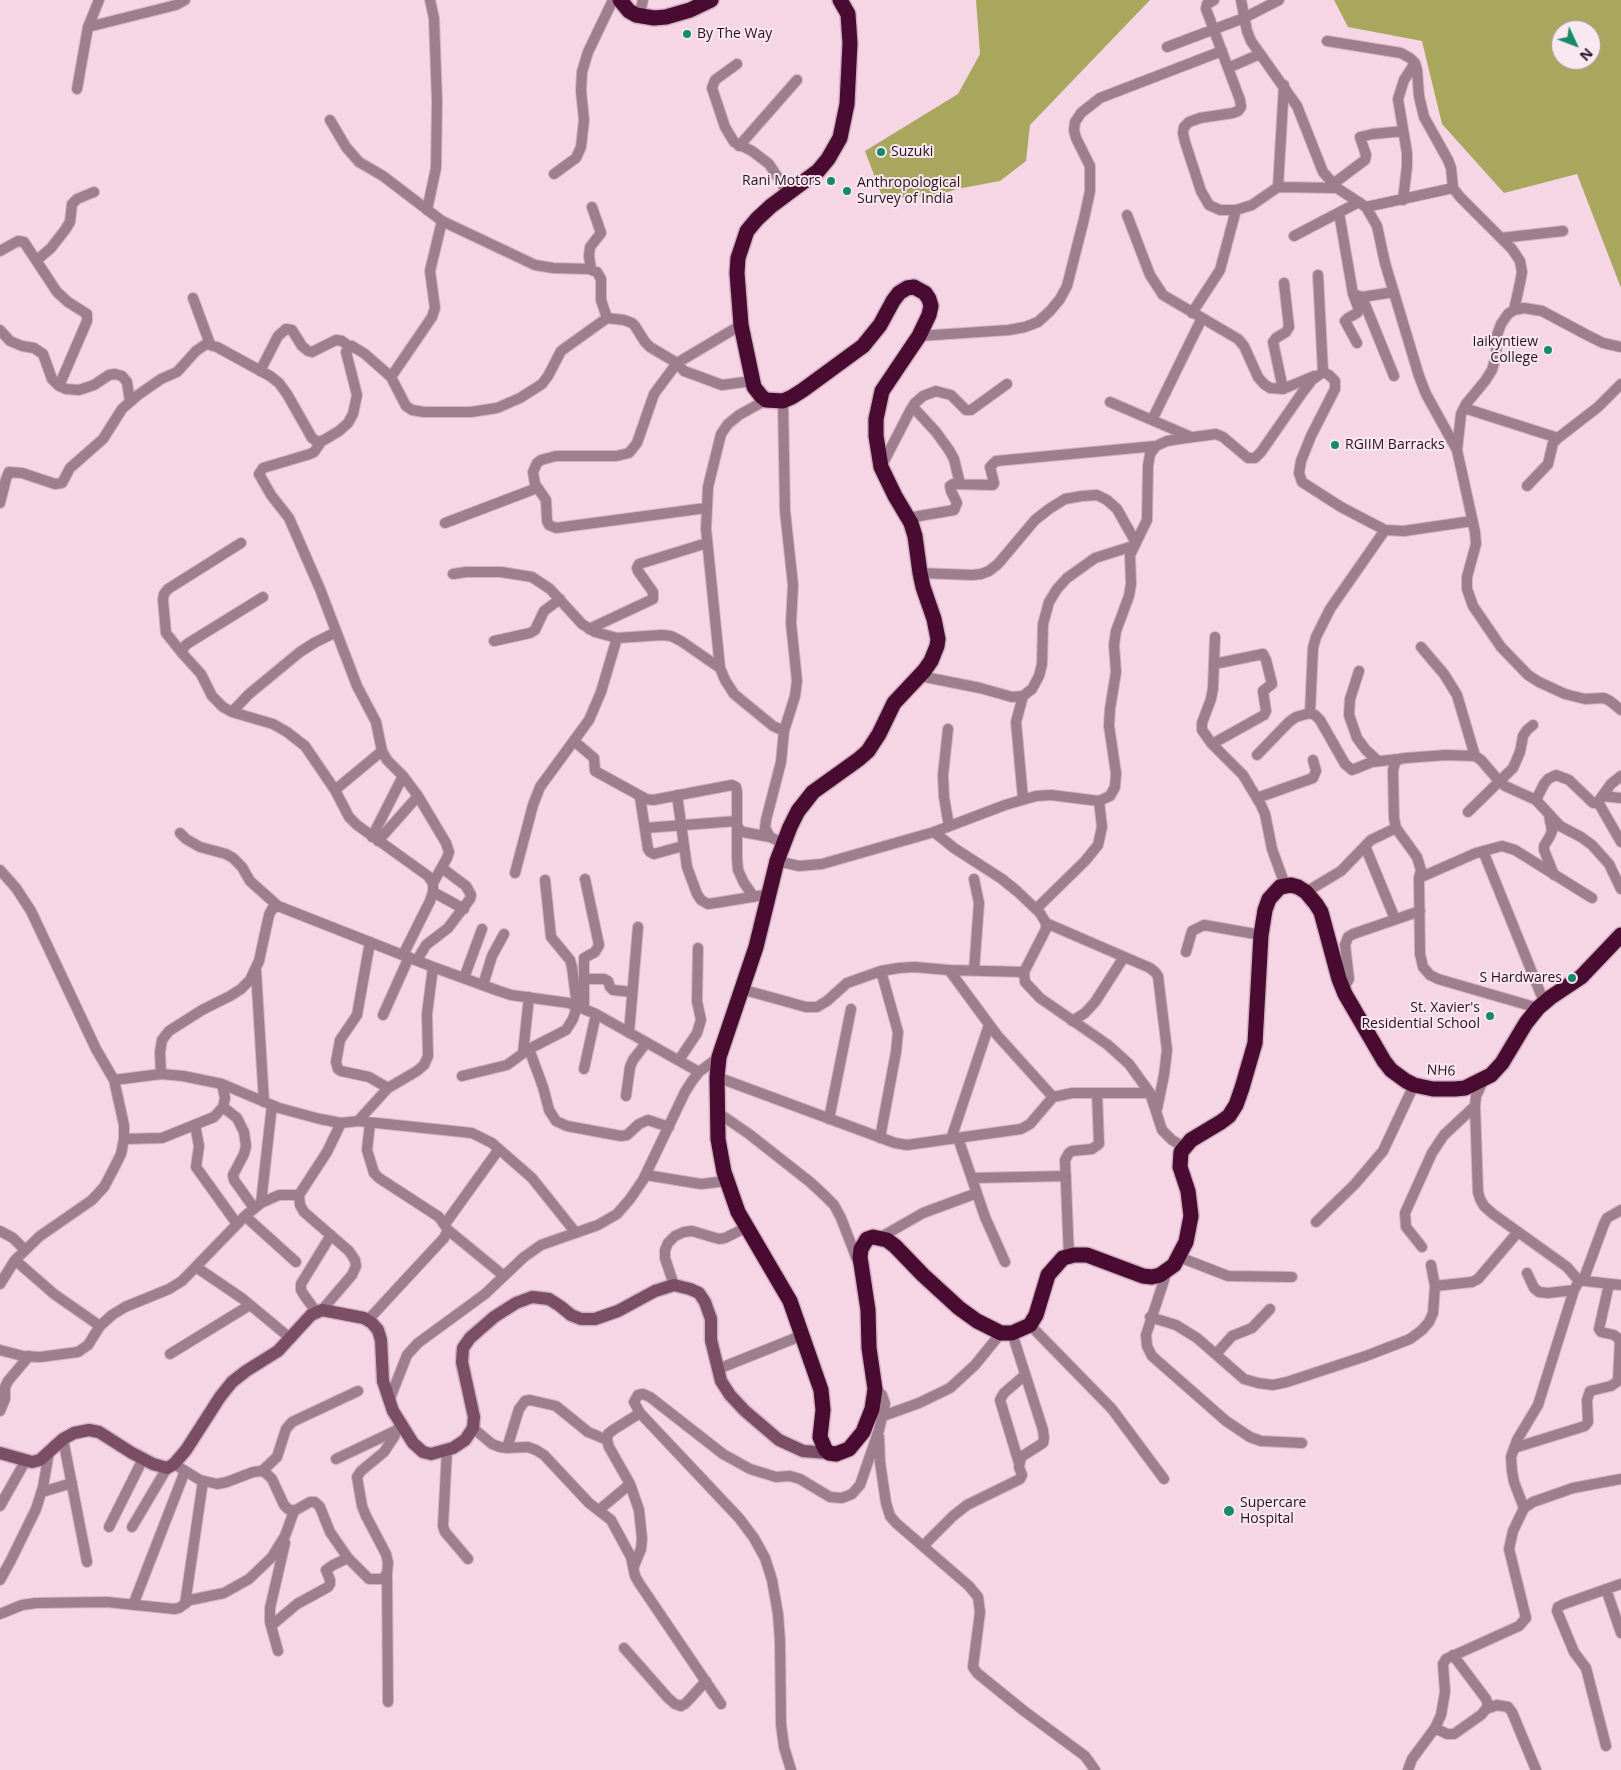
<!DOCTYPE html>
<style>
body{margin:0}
#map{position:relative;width:1621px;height:1770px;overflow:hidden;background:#f6d6e4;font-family:"Open Sans",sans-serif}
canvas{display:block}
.north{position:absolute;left:1551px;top:20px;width:50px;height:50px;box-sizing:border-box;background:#f8e8ef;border:1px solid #a6929c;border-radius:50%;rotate:133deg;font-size:14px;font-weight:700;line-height:20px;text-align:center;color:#2b101f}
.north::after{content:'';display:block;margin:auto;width:18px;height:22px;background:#178a6a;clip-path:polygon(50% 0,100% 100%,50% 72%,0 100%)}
</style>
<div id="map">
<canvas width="1621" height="1770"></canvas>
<div class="north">N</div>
</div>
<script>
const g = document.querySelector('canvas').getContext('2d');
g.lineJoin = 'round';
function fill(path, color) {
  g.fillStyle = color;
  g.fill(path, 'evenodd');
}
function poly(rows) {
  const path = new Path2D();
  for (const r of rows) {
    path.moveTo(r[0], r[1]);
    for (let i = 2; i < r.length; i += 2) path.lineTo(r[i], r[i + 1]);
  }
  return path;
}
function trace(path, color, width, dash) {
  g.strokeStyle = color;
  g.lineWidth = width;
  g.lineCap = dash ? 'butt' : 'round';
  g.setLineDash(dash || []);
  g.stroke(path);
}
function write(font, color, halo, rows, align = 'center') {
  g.font = font + ' "Open Sans",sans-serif';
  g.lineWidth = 4;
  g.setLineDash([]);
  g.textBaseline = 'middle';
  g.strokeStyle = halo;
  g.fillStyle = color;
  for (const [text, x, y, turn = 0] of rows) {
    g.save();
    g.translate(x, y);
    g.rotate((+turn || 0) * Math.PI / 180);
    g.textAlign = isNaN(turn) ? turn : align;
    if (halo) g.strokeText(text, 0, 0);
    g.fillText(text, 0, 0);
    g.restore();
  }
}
const forest = poly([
 [976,0,1150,0,1030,125,1026,161,1000,181,957,189,936,196,883,199,865,151,958,94,980,54],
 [1334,0,1621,0,1621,288,1577,174,1504,193,1442,124,1422,41,1348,27],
 [1561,30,1591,30,1591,60,1561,60]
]);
const street = poly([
 [1214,0,1207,4,1206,9,1240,100,1241,107,1238,111,1233,113,1200,118,1189,122,1184,127,1183,133,1185,142,1201,191,1209,205,1220,210,1236,210,1252,205,1278,187,1337,188],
 [1241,0,1247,31,1251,41,1297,106,1323,172,1337,188,1366,207,1377,226,1385,263,1419,376,1426,394,1457,450,1475,532,1476,544,1467,577,1467,589,1473,606,1501,647,1528,675,1539,682,1565,694,1585,699,1604,698,1610,701,1621,710],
 [639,16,643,0],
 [88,27,176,5,185,0],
 [1327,41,1401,53,1410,58,1415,63,1417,70,1419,96,1424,117,1448,160,1451,168,1453,188,1460,197,1512,249,1520,261,1522,272,1520,283,1514,310],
 [1167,47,1244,18,1279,0],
 [737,64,715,80,712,88,725,127,734,142,752,151,769,164,788,193],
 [1228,68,1260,54],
 [77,89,88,27,99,0],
 [330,120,346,147,359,162,383,176,442,221,535,265,553,268,589,269,597,272,601,279,601,300,607,318],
 [739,146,797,80],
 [554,174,576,158,581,147,584,120,581,91,582,72,588,52,613,0],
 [1333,184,1365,160,1366,155,1360,137,1373,134,1403,131],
 [1278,187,1284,85],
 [1403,200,1407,166,1407,153,1398,99,1404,80,1415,63],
 [1366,207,1453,188],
 [427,210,436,168,437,101,434,18,430,0],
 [1339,213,1353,294,1362,297,1394,292],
 [1127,215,1150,275,1163,295,1238,339,1244,346,1258,377,1264,384,1270,388,1283,389,1314,376],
 [1294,236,1359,202],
 [1501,238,1563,231],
 [0,251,18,241,24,242,57,292,68,302,87,314,87,321,59,386],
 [37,260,51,248,65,230,70,222,72,204,77,199,94,192],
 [591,269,589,256,590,247,601,233,592,207],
 [1318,275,1323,372],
 [1353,294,1359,310,1357,313,1348,318,1345,321,1357,343],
 [1362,297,1394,376],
 [193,298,210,344],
 [1192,313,1220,270,1236,210],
 [0,330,10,341,22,346,34,348,43,354,52,379,59,386,66,389,79,390,94,385,109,375,115,374,122,376,127,382,130,402],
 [919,336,1009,330,1025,327,1038,322,1050,311,1060,299,1067,286,1084,219,1090,191,1090,166,1076,138,1074,130,1075,122,1081,113,1100,98,1222,51],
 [260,371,278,336,286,329,292,330,302,346,308,351,312,352,336,340,342,341,350,347],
 [391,377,432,317,435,308,430,271,442,221],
 [1283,389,1273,342,1276,338,1286,332,1289,327,1284,283],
 [766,400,739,415,728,424,721,434,708,487,706,529,720,668,725,680,734,694,773,726,784,731],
 [783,401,785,511,793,585,791,623,797,681,795,696,784,731,781,762,766,820,765,828,770,837,783,843],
 [1110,402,1189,436],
 [913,407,936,432,949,450,954,459,960,484],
 [1464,408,1558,438],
 [1152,420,1202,318],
 [321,442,314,452,310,454,263,468,259,474,271,495,289,518,320,589,357,686,376,722,382,751,387,760,403,776,418,796,446,843,449,852,447,858,433,883],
 [1457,450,1461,414,1466,404,1485,381,1492,370,1496,356,1497,335,1501,324,1508,314,1514,310,1524,308,1542,311,1587,335,1603,343,1621,347],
 [881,467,910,411,915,403,923,396,936,391,943,393,951,395,966,410,971,410,1007,384],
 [1527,486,1548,464,1553,443,1558,438,1598,407,1621,384],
 [0,503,6,479,9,472,22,473,55,484,62,483,70,468,103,439,122,409,138,395,161,379,177,372,196,351,206,344,217,347,270,376,279,383,287,394,312,438,318,442,324,440,339,431,348,423,353,414,357,395,346,352,352,346,365,354,391,377,406,406,412,410,424,412,471,412,497,408,520,398,542,384,548,376,561,351,607,318,624,320,632,323,635,326,645,342,650,347,677,363,684,371,722,385,752,381],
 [706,508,556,528,549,525,547,521,546,500,535,484,533,472,537,463,541,460,556,456,616,456,629,453,637,443,654,394,677,363,741,325],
 [908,518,954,510,957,503,951,491,950,486,953,484,993,485,994,483,990,467,996,461,1156,446],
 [445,523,537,488],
 [920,573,972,575,981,574,989,571,998,564,1035,520,1049,509,1065,499,1082,496,1097,495,1107,500,1117,509,1135,541],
 [453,574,466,572,501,572,532,577,550,589,582,624,595,632,617,638,662,635,671,636,681,641,720,668],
 [263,597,187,644,184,647,182,653,201,674,212,696,223,707,232,712,273,724,287,732,305,746,335,790,349,817,357,825,428,876,433,883,433,892,430,901,403,955],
 [589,629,653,599,653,592,638,571,637,568,639,564,707,543],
 [1215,637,1213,688,1211,699,1202,723,1202,730,1212,744,1243,775,1261,805,1265,814,1272,849,1285,885],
 [494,641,530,633,535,630,544,611,560,599],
 [1421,647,1444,674,1457,695,1475,756],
 [182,653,166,633,163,600,164,594,168,589,241,543],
 [1359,671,1350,699,1349,715,1357,738,1366,750,1378,761],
 [920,676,980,688,1012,697,1023,696,1032,689,1039,676,1042,664,1043,624,1049,602,1057,589,1067,578,1095,558,1133,546],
 [232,712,249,694,300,652,314,643,336,632],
 [1310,713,1313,648,1316,637,1330,609,1385,530],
 [948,729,943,775,944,797,949,826],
 [574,741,594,758,595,771,646,799,653,800,732,785,736,787,737,792,737,825,739,829,743,832,770,837],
 [1212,744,1264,715,1266,711,1263,691,1272,684,1266,660,1263,654,1214,664],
 [1257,755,1289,722,1296,717,1310,713,1315,715,1320,720,1345,764,1352,770,1372,762,1399,759],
 [335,790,382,751],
 [677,795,687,867,697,894,701,900,708,904,715,903,770,894],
 [1603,796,1621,798],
 [640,797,648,849,650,852,654,854,683,846],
 [1257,798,1313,778,1316,771,1313,760],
 [1023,799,1016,722,1023,696],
 [1536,800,1544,784,1548,779,1556,775,1569,780,1593,803,1598,802,1611,784,1621,776],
 [1598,802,1621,842],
 [1468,812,1513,768,1520,752,1523,736,1527,730,1533,725],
 [1549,815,1552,831,1550,836,1544,846,1544,850,1554,875],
 [737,825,737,858,738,870,744,883,754,897],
 [645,828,737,821],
 [934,832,954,848,1002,879,1018,892,1040,913,1046,923,1046,929,1024,972,1025,982,1040,998,1108,1045,1129,1064,1150,1093,1162,1130,1172,1140,1184,1147],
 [180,833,186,839,200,847,226,854,233,858,242,867,250,881,278,906],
 [372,837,403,776],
 [378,841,418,796],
 [1365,846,1395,919],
 [1483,851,1544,1002],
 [777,861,799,866,822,864,934,832,1005,805,1036,796,1051,795,1099,801,1110,796,1115,787,1116,773,1109,726,1110,709,1116,672,1114,645,1116,631,1129,596,1131,584,1130,555,1147,520,1148,466,1150,454,1156,446,1167,441,1179,439,1216,434,1223,437,1248,458,1255,458,1261,452,1302,393,1312,380,1323,372,1329,375,1335,381,1335,389,1311,436,1301,461,1299,473,1302,482,1341,507,1385,530,1404,531,1472,521],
 [0,870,16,888,31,911,96,1049,114,1080,124,1125,124,1139,121,1154,113,1170,104,1187,92,1200,40,1236,15,1260,0,1284],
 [515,873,533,805,540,787,589,720,601,692,617,638],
 [1419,878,1476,853,1502,846,1515,850,1592,898],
 [433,892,464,909],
 [1306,892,1341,871,1371,840,1396,828],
 [1036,909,1085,861,1098,845,1102,827,1099,801],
 [1046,923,1150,968,1155,972,1158,976,1167,1050,1164,1075,1157,1109],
 [370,942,357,1015,340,1040,336,1062,338,1069,341,1071,369,1077,388,1088],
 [1186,952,1192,931,1204,925,1261,935],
 [417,960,426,945,448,928,470,899,471,895,466,886,442,868],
 [949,970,997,1035,1053,1097],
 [256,971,264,1102],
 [974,971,979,903,974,879],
 [464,978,482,929],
 [584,979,604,979,608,981,610,987,613,990,632,992],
 [483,985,492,956,504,934],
 [741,989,806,1007,817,1007,827,1001,847,983,881,971,899,968,914,967,949,970,1024,972],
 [1343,989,1349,979,1345,945,1348,937,1353,934,1420,911],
 [1538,1008,1438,979,1430,975,1423,967,1420,954,1419,878,1421,870,1417,857,1396,828,1394,818,1393,770,1395,763,1399,759,1406,758,1446,755,1475,756,1481,760,1499,781,1505,786,1536,800,1560,826,1581,837,1592,845,1609,864,1621,889],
 [584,1009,584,958,595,952,599,945,585,879],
 [383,1015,409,957],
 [1072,1021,1085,1013,1095,1002,1124,957],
 [629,1033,638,927],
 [529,1049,543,1087,549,1110,556,1121,567,1126,621,1136,627,1135,639,1124,648,1120,669,1127],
 [523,1053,529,997],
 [679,1060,697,1033,701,1020,697,1001,698,948],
 [584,1069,596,1014],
 [161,1074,160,1052,162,1040,169,1031,202,1010,230,996,241,989,250,980,259,961,269,915,272,909,278,906,433,967,499,991,511,995,569,1003,596,1014,699,1072],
 [462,1076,507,1065,529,1049,566,1030,573,1019,577,1006,572,967,570,960,551,937,545,880],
 [717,1077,895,1143,907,1145,1021,1129,1030,1124,1053,1097,1063,1095,1072,1093,1150,1093],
 [1484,1079,1476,1096,1475,1106,1478,1192,1480,1199,1484,1206,1493,1214,1567,1267,1579,1281],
 [114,1080,161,1074,183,1076,222,1084,279,1108,320,1119,341,1123,358,1121,472,1133,492,1143,532,1178,576,1233],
 [626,1096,630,1067,633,1060,646,1043],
 [223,1107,237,1118,244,1132,246,1146,244,1154,233,1175,234,1180,254,1208],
 [717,1112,749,1134,810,1182,824,1195,834,1205,841,1218,858,1262],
 [829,1119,851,1009],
 [358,1121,388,1088,417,1071,424,1065,428,1056,427,1014,433,967],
 [195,1125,199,1146,196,1167,237,1224],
 [880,1138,896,1052,898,1032,881,971],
 [958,1138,985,1217,1005,1262],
 [124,1139,162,1138,214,1117,223,1107,225,1098,222,1084],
 [951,1139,989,1025],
 [646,1175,701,1184,727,1181],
 [972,1178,1066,1176],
 [261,1203,272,1105],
 [245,1216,296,1262],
 [1316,1222,1355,1184,1383,1151,1414,1085],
 [445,1224,499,1149],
 [448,1230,504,1276],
 [0,1231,13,1238,25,1250],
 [881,1237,923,1213,977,1193],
 [1422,1247,1406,1227,1405,1213,1432,1153,1444,1135,1475,1106],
 [1069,1257,1065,1160,1069,1153,1072,1151,1092,1149,1099,1144,1097,1093],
 [1179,1257,1228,1276,1292,1277],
 [15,1260,54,1294,100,1326],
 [196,1267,243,1299,290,1338],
 [1167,1271,1146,1335,1147,1346,1152,1356,1226,1421,1250,1437,1261,1441,1302,1443],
 [1527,1273,1534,1288,1539,1292,1548,1293,1574,1290],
 [1583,1281,1604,1224,1607,1218,1621,1210],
 [674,1285,665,1258,665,1250,668,1243,675,1236,684,1232,692,1231,719,1239,725,1238,747,1227],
 [1435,1286,1472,1282,1478,1279,1518,1232],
 [322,1310,352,1275,356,1266,355,1260,349,1251,304,1212,300,1205,299,1195,327,1152,341,1123],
 [317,1313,304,1295,301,1290,301,1284,331,1235],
 [1150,1317,1176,1325,1197,1338,1244,1379,1258,1383,1273,1385,1287,1382,1366,1356,1410,1339,1422,1330,1429,1322,1433,1313,1435,1286,1431,1265],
 [368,1320,444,1238,448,1230,439,1217,379,1178,374,1173,367,1150,370,1123],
 [1030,1325,1112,1409,1164,1479],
 [0,1350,23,1356,40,1357,78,1352,88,1345,100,1326,112,1315,125,1307,169,1289,182,1281,245,1216,261,1203,279,1195,299,1195],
 [170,1354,250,1305],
 [1216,1354,1232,1336,1252,1328,1270,1309],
 [718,1369,803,1335],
 [389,1401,407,1355,418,1343,485,1294,524,1257,541,1245,598,1225,617,1214,630,1199,643,1180,685,1092,692,1081,699,1072,719,1057],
 [0,1411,5,1399,5,1387,8,1381,29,1356],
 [883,1416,919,1403,950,1388,975,1365,1001,1333],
 [473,1428,492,1444,500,1447,507,1448,528,1447,536,1450,544,1455,589,1503,611,1520,631,1557,635,1576,639,1583,721,1704],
 [879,1437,880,1462,886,1503,890,1516,896,1523,969,1586,978,1597,980,1612,973,1667,977,1673,1024,1711,1085,1756,1095,1770],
 [63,1439,87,1562],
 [507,1448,519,1409,525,1401,530,1400,556,1406,588,1432,607,1440],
 [1514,1448,1585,1426,1588,1422,1587,1400,1590,1391,1611,1386,1618,1381,1620,1340,1614,1335,1601,1332,1599,1329,1609,1284],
 [447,1450,443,1526,445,1532,468,1559],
 [336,1459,397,1430],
 [1019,1463,1000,1400,1004,1393,1025,1375],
 [174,1464,200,1480,217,1484,227,1482,253,1472,262,1471,267,1474,272,1479,284,1505,288,1509,294,1511,310,1502,315,1502,320,1507,330,1532,348,1558,369,1579,383,1579,387,1573,388,1563,386,1554,366,1516,362,1506,357,1477,361,1471,384,1452,394,1437,400,1424],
 [262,1471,277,1457,286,1429,292,1422,358,1391],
 [42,1492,72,1483],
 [0,1506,26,1460],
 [1524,1508,1514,1482,1512,1471,1511,1457,1517,1440,1538,1405,1574,1290,1579,1281,1585,1281,1621,1285],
 [599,1510,630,1484],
 [109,1527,143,1459],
 [132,1527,167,1468],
 [923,1546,953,1516,967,1505,1020,1479,1022,1475,1019,1467,1021,1457,1043,1443,1044,1438,1043,1430,1012,1333],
 [634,1566,641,1549,642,1539,639,1510,630,1484,609,1447,607,1440,608,1434,613,1430,640,1413],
 [387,1573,388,1702],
 [0,1580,11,1560,36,1509,43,1487,49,1452],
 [1606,1589,1621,1633],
 [185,1604,203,1481],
 [133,1605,185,1471],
 [0,1614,22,1605,36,1603,107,1602,174,1609,179,1608,190,1600,224,1593,249,1579,272,1557,285,1536,294,1511],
 [271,1626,297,1604,328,1587,330,1584,330,1580,326,1570,333,1565,348,1558],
 [624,1648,668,1698,675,1704,681,1706,686,1703,706,1681],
 [278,1651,270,1622,270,1608,285,1543],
 [1486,1709,1497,1705,1508,1707,1512,1712,1536,1770],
 [1435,1728,1447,1734,1454,1734,1481,1715,1486,1709,1488,1704,1486,1699,1453,1655],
 [1606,1746,1586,1668,1574,1652,1557,1611,1558,1607,1564,1604,1621,1584],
 [791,1770,784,1747,781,1724,780,1641,778,1614,772,1580,765,1558,754,1538,739,1518,640,1413,634,1402,638,1395,643,1394,650,1397,723,1454,750,1469,776,1477,790,1476,800,1479,830,1497,842,1498,852,1494,860,1485,879,1430,885,1404,882,1395,875,1389],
 [1408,1770,1412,1759,1435,1728,1441,1715,1445,1692,1443,1664,1446,1659,1519,1626,1526,1618,1509,1549,1513,1531,1524,1508,1533,1502,1573,1488,1621,1479]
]);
const secondary = poly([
 [0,1453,32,1462,40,1460,63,1439,74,1433,89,1430,99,1432,132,1453,153,1464,167,1468,174,1464,186,1450,220,1397,232,1382,246,1371,278,1351,311,1315,322,1310,364,1318,372,1323,378,1330,381,1340,383,1381,393,1411,413,1443,423,1452,431,1454,453,1448,465,1440,473,1428,474,1417,462,1362,463,1348,470,1338,494,1317,516,1303,532,1297,549,1299,560,1306,571,1315,581,1319,595,1319,618,1311,655,1291,674,1285,690,1289,699,1293,705,1302,711,1319,711,1340,721,1381,730,1395,745,1411,779,1440,803,1451,829,1453]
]);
const highway = poly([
 [620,0,629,11,636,15,654,18,666,17,690,10,711,0],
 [840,0,848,14,850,43,847,104,840,138,828,159,818,171,771,206,757,219,747,231,738,258,737,273,741,325,754,387,761,396,766,400,783,401,792,397,803,390,863,346,880,325,893,301,899,293,907,288,914,287,925,293,929,299,931,306,929,315,919,336,882,391,876,419,876,436,881,467,895,496,911,523,915,536,920,573,923,587,934,619,938,639,937,646,931,661,924,671,894,703,879,734,868,751,859,759,813,792,798,811,790,827,777,861,756,947,719,1057,717,1077,718,1139,724,1172,738,1212,790,1301,821,1390,823,1410,820,1437,825,1449,829,1453,836,1454,849,1449,863,1432,872,1409,875,1389,869,1348,868,1310,860,1257,861,1249,867,1239,873,1237,887,1240,895,1246,923,1275,959,1308,977,1321,1001,1333,1012,1333,1030,1325,1036,1315,1048,1275,1063,1258,1074,1255,1087,1255,1143,1276,1152,1277,1160,1275,1174,1265,1186,1242,1191,1216,1188,1191,1180,1167,1181,1152,1191,1140,1221,1122,1229,1116,1236,1105,1242,1088,1255,1043,1261,935,1265,910,1269,899,1280,887,1291,885,1298,887,1306,892,1316,904,1321,912,1339,979,1345,994,1384,1061,1391,1070,1406,1081,1414,1085,1433,1089,1455,1089,1465,1088,1491,1075,1502,1063,1526,1023,1538,1008,1551,997,1581,977,1621,935]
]);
const markers = [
 [687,34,5,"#178a6a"],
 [881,152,5,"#178a6a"],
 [831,181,5,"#178a6a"],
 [847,191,5,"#178a6a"],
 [1548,350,5,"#178a6a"],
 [1335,445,5,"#178a6a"],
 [1572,978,5,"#178a6a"],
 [1490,1016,5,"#178a6a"],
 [1229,1511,6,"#178a6a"]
];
const poiNames = [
 ["By The Way",697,34],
 ["Suzuki",891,152],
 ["Rani Motors",821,181,"right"],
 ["Anthropological",857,183],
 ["Survey of India",857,199],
 ["Iaikyntiew",1538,342,"right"],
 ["College",1538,358,"right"],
 ["RGIIM Barracks",1345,445],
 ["S Hardwares",1562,978,"right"],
 ["St. Xavier's",1480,1008,"right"],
 ["Residential School",1480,1024,"right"],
 ["Supercare",1240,1503],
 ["Hospital",1240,1519]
];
const streetNames = [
 ["NH6",1441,1071,3]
];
fill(forest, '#a8a75d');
trace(street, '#d1b2c1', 12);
trace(secondary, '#d1b2c1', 15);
trace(highway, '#d1b2c1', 18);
trace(street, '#9e7d8c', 10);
trace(secondary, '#7b4e65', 12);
trace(highway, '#4a0b32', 15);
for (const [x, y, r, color] of markers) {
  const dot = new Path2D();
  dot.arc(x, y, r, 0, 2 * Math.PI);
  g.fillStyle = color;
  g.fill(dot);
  trace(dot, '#f8e8ef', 2);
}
write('14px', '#2b101f', '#f8e8ef', poiNames, 'left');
write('14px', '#2b101f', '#f8e8ef', streetNames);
</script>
